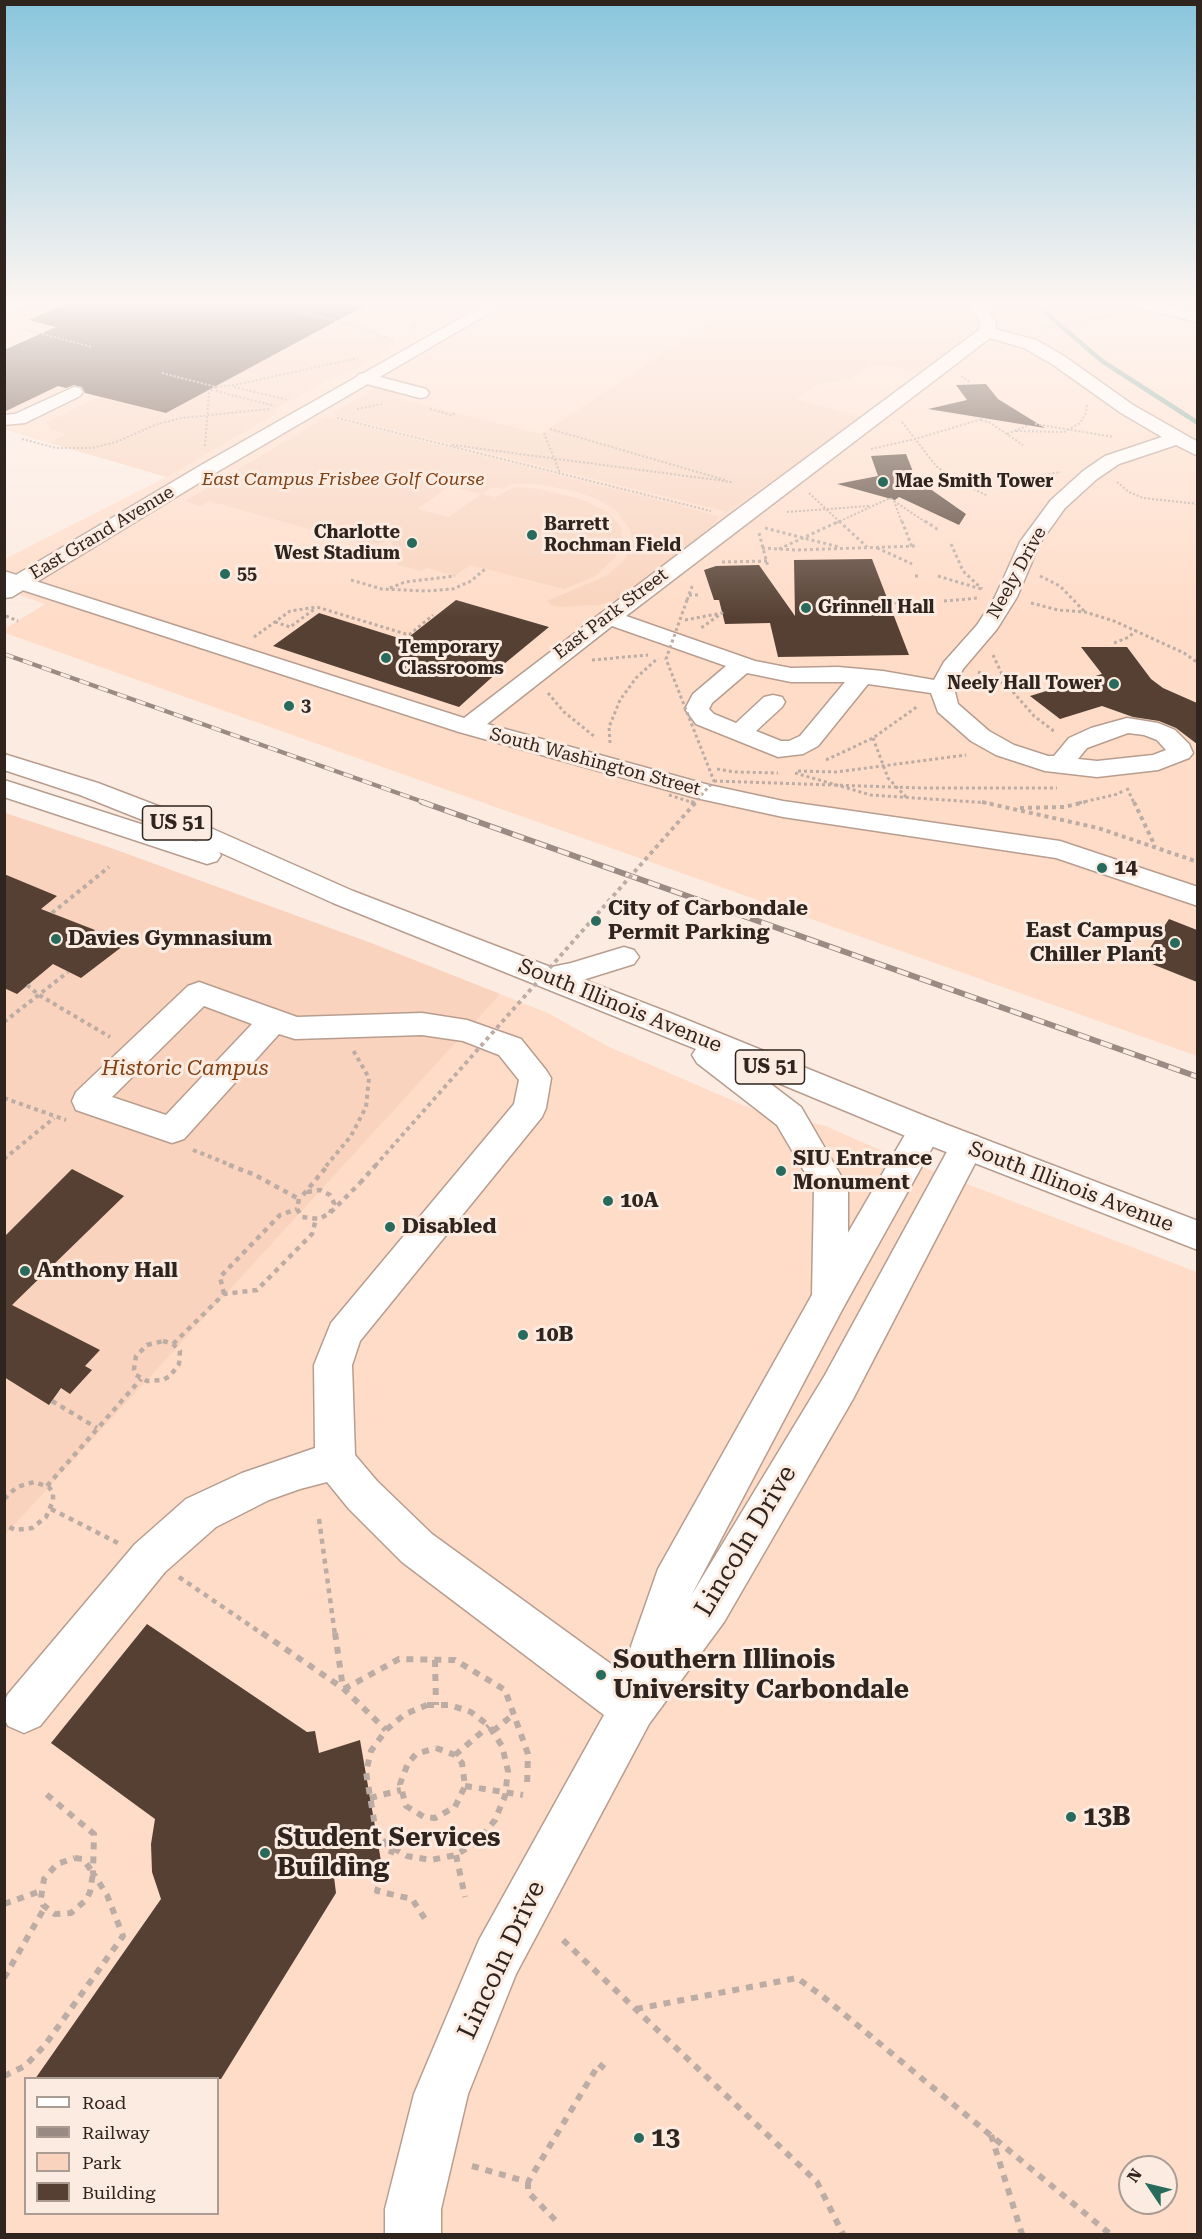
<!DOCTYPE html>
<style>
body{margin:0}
#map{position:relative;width:1202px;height:2239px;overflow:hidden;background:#fcebe1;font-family:"Roboto Serif",serif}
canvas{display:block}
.frame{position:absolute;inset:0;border:6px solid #2f241e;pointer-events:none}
.legend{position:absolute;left:24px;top:2077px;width:195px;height:138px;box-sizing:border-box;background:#fcebe1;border:2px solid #aa9b93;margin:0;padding:8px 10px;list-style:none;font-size:18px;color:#2f241e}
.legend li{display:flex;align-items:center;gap:12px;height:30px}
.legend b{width:30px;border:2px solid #aa9b93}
.north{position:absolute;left:1118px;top:2155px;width:60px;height:60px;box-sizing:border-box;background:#fcebe1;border:2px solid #aa9b93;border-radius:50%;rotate:305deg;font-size:16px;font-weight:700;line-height:24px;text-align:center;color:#2f241e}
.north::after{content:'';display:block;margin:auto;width:21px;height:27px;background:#286b5c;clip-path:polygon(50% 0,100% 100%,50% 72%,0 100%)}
</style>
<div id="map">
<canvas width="1202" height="2239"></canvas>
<div class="frame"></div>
<ul class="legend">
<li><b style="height:8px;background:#fff"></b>Road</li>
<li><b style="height:8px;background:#998b83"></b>Railway</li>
<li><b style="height:16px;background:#f9d3bd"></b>Park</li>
<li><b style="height:16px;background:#564033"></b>Building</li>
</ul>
<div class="north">N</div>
</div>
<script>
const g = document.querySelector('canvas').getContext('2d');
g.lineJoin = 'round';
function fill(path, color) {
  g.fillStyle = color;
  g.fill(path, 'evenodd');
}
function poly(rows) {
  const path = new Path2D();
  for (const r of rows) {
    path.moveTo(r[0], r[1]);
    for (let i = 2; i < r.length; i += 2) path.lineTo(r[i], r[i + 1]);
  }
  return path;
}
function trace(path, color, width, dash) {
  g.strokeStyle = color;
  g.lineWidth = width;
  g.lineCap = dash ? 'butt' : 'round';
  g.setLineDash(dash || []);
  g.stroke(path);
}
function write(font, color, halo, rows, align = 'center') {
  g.font = font + ' "Roboto Serif",serif';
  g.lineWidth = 6;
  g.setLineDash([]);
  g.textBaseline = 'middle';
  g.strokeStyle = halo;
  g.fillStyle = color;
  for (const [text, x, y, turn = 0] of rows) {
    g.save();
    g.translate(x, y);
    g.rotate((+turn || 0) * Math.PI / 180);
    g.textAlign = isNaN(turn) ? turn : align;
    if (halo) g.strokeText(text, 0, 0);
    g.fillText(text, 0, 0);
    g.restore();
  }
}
const built = poly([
 [5,305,1197,305,1197,1056,5,633,5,629,45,604,5,590,5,559,166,477,5,430],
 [5,813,108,847,371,943,548,1013,607,1046,764,1114,823,1125,894,1156,1197,1272,1197,2234,5,2234],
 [26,2078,218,2078,218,2214,26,2214],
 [1130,2167,1166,2167,1166,2203,1130,2203]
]);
const green = poly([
 [737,305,966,305,977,322,973,332,920,373,890,366,872,365,849,379,818,384,796,399,861,417,728,512,398,431,336,416,334,412,375,388,381,387,401,393,397,398,541,434],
 [343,323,383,336,397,345,349,372,333,377,275,409,277,410,274,412,277,413,167,477,50,443,65,434,50,429,48,422,100,396,166,413,330,325,335,326],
 [326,417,686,507,720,517,694,543,621,599,598,605,559,607,551,605,547,601,608,575,624,560,632,546,631,532,618,512,599,500,574,491,536,484,512,484,504,489,492,487,482,494,495,497,516,486,544,490,581,499,608,512,621,527,622,544,615,558,595,576,564,589,470,565,455,576,428,568,421,571,398,565,391,541,366,545,209,501,201,506,185,501],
 [450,486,481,494,449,517,417,509],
 [5,813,108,847,371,943,500,994,5,1535]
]);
const stream = poly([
 [1040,305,1047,314,1102,361,1198,423]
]);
const building = poly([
 [64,304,368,304,166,413,85,393,82,387,74,385,66,388,58,386,4,412,4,350,56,327,29,320],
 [986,384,998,399,1045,428,928,409,967,400,956,385],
 [906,454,916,479,966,514,959,525,899,497,895,500,837,484,878,476,871,456],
 [872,559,909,655,778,657,770,623,725,624,719,600,714,600,704,570,716,566,759,565,795,616,794,560],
 [456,600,549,627,498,669,500,670,459,707,273,646,319,613,405,640],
 [1081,647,1127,647,1151,679,1163,688,1197,703,1197,744,1176,728,1159,721,1133,717,1102,706,1060,719,1030,696,1102,674],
 [4,874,57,896,41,909,95,930,92,933,123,946,81,978,53,964,17,994,4,988],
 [1169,919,1197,930,1197,982,1142,960],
 [72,1169,124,1196,12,1305,100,1350,85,1366,92,1370,70,1394,61,1388,49,1405,4,1377,4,1237],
 [147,1624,307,1732,315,1731,319,1753,360,1740,381,1861,334,1877,336,1893,221,2079,35,2079,161,1899,152,1872,151,1844,155,1819,51,1743]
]);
const pathFar4 = poly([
 [413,305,397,305,392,309,399,312,422,313],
 [276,307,355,325,394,341],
 [1045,328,1123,313],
 [23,329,92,347],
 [411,329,428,305],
 [162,373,216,387,235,385,358,358],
 [961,376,970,382],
 [216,387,216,391,275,406],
 [234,387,288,400],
 [357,409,382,404],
 [430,409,451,415,456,413],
 [337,418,711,511],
 [981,420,989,422,1023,445],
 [902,422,936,466,956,481,988,496],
 [1035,424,1114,437],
 [550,429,725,480],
 [1016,431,1064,432,1080,423,1086,413,1087,405],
 [544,433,560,473],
 [1007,434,1027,426],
 [22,439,56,448,92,448,116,442,155,425,181,418,269,409],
 [452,445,732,482],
 [205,446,209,393,215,387],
 [871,449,915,439,982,419],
 [1017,479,1061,472],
 [1117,482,1129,492,1143,498,1198,504],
 [809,493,841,523],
 [894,501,927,523],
 [787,512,869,506],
 [836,523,890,498,894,501,902,523]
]);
const pathFar3 = poly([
 [839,521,867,547],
 [902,521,912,547],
 [925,521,940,531],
 [765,528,839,547],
 [759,533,768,567],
 [951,544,963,571,982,589],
 [762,548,796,550,918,546],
 [877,548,912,564],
 [779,549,840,521],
 [722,562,767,561],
 [915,576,918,576],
 [938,576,981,589],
 [1040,576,1060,586,1085,612],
 [351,580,382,589,426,591,453,589,471,581,485,569],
 [390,588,405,582,455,576],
 [689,595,700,595],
 [687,600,693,584],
 [944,601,978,598],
 [888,603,925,602],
 [1031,603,1058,610,1085,612,1114,621,1184,653,1198,663],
 [6,616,18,621],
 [685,620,722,613,701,628],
 [275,622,290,627,316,608],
 [254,637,290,611,317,607,409,635,433,615],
 [1114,643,1129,637,1136,630],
 [993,655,1007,685,1034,716,1055,732],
 [592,660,648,655],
 [978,672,1006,684],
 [548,693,564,712,595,737],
 [873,738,888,778,908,799],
 [610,743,609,727,620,700,636,678,658,658],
 [826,760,873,738,918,706],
 [717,769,735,772,778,773],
 [798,771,836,772,966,755],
 [795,773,871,795,990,803],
 [1127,788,1134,803],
 [1079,803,1118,794,1124,790]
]);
const pathFar2 = poly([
 [982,802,1098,828,1198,862],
 [1134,802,1155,846],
 [1020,808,1064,807,1085,802],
 [52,913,109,867],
 [27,985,39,995,110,1037],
 [4,1022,68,972],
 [4,1098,66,1120],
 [193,1150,233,1166],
 [4,1159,54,1118],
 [326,1166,351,1136,366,1107,369,1078,353,1050]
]);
const pathFar1 = poly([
 [229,1165,255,1175,299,1199],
 [307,1192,320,1190,330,1195,334,1203,330,1213],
 [303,1195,328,1165],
 [299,1199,297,1209,302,1217,319,1219,330,1213,360,1183],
 [224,1294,220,1277,280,1215,297,1209],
 [163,1341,173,1344,180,1351,179,1364,170,1376,163,1380,147,1381,136,1375,134,1369,136,1356,147,1345,163,1341],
 [173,1344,224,1294,257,1290,312,1234,316,1219],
 [52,1401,97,1428],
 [47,1486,141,1379],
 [4,1499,17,1487,34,1482,49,1487,53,1493,53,1501,46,1517,32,1528,15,1530,4,1524],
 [51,1509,118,1543],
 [319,1519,335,1635],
 [179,1577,264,1635]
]);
const path = poly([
 [262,1633,344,1689,386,1730],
 [335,1633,343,1688],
 [435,1660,436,1705],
 [344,1689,399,1659,455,1660,505,1690,528,1754,527,1787],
 [427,1705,450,1705,471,1712,489,1726,502,1746,508,1771,505,1796,495,1820,478,1841,456,1855,431,1860,407,1856,386,1844,376,1832,366,1772,371,1751,386,1730,405,1714,427,1705],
 [493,1731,514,1714],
 [436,1748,455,1755,462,1763,465,1786,455,1807,435,1818,424,1817,406,1806,400,1784,408,1763,416,1754,436,1748],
 [455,1755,489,1726],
 [465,1786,523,1795],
 [370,1798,401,1790],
 [393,1848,377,1891,412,1899,427,1922],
 [456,1855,465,1897],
 [75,1858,83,1859,93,1873,90,1892,86,1900,71,1913,55,1914,43,1905,41,1898,44,1879,57,1864,75,1858],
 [4,1904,41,1891],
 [563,1940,817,2182,843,2234],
 [4,1978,45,1907],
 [636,2009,797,1978,821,1995,1110,2234],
 [4,2076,25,2066,45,2045,123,1936,107,1895,93,1873,94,1834,46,1794],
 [991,2135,1022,2234],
 [472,2166,528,2182,599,2064,605,2069],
 [528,2182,528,2192,558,2223]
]);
const minor = poly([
 [4,305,26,305,24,308,4,315,4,305],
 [969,305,985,305,996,323,995,329,1036,340,1064,356,1133,405,1198,442,1198,456,1176,445,1119,464,1097,479,1065,508,1040,543,1017,597,997,629,963,669,954,688,958,704,989,731,1014,745,1048,756,1054,756,1069,738,1091,728,1127,718,1158,723,1175,730,1189,744,1193,753,1189,758,1158,770,1097,777,1045,771,996,755,971,741,938,712,931,693,868,684,818,746,803,754,778,757,696,724,685,709,693,694,726,666,612,626,487,724,709,785,783,801,1060,841,1198,887,1198,906,1056,858,783,817,696,798,459,732,4,584,4,571,464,718,731,514,979,330,980,323,969,305],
 [990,338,1024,348,1052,364,1121,413,1162,437,1105,456,1083,471,1051,500,1020,542,995,597,977,625,944,662,934,680,883,671,838,667,791,668,755,661,626,616,990,338],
 [747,673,791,682,845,682,800,736,789,741,781,741,756,731,782,707,785,702,782,697,773,695,764,697,736,723,714,714,709,709,712,703,747,673],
 [1128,733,1144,735,1157,740,1166,750,1153,755,1097,761,1078,759,1087,748,1128,733],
 [1135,305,1163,305,1198,312,1198,322,1137,308,1135,305],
 [365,373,426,389,429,393,426,397,420,398,359,382,356,378,359,374,365,373],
 [74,387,80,388,83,392,80,396,25,423,4,425,4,415,15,414,74,387],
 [624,947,634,950,639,957,634,964,573,983,548,987,537,984,533,977,537,970,571,963,624,947],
 [199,982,297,1017,422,1013,467,1020,521,1039,546,1070,551,1078,546,1108,542,1117,360,1341,352,1365,355,1455,377,1481,432,1534,622,1672,658,1569,817,1286,913,1121,925,1117,937,1121,942,1130,843,1308,691,1596,825,1375,955,1137,967,1133,979,1137,984,1146,853,1399,724,1622,649,1724,516,1974,468,2094,441,2209,441,2234,385,2234,385,2209,414,2094,479,1940,604,1715,402,1562,349,1509,327,1482,300,1489,269,1500,216,1527,165,1572,40,1726,24,1733,8,1726,4,1718,4,1702,8,1694,135,1544,186,1499,242,1473,315,1448,314,1365,331,1323,514,1104,519,1080,499,1055,463,1041,422,1035,295,1039,279,1034,184,1139,172,1143,76,1110,72,1101,76,1092,188,986,199,982],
 [204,1006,252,1024,166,1115,112,1097,204,1006]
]);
const major = poly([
 [484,305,503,305,217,472,12,597,4,598,4,582,203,464,484,305]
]);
const highway = poly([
 [4,754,98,783,179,814,353,891,670,1013,937,1121,1198,1221,1198,1250,913,1139,759,1075,801,1107,848,1188,848,1297,843,1308,830,1312,817,1308,812,1297,814,1188,777,1125,697,1063,692,1055,696,1049,333,903,219,852,221,855,217,861,207,864,4,797,4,780,200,843,80,795,4,770,4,754]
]);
const railFar1 = poly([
 [4,654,426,803]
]);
const rail = poly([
 [422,802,1198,1077]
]);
const pathBridgeFar2 = poly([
 [687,600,666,659,714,781,694,803],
 [714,781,922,788,1057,788],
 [669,795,694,803]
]);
const pathBridgeFar1 = poly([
 [691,802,694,803],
 [375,1166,696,802]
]);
const pathBridge = poly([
 [360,1183,376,1165]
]);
const markers = [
 [883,482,6,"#286b5c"],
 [532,535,6,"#286b5c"],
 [412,543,6,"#286b5c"],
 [225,574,6,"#286b5c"],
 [806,608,6,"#286b5c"],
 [386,658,6,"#286b5c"],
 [1114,684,6,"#286b5c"],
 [289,706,6,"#286b5c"],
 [1102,868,6,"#286b5c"],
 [596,921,6,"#286b5c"],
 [56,939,6,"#286b5c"],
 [1175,943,6,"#286b5c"],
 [781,1171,6,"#286b5c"],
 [608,1201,6,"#286b5c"],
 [390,1227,6,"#286b5c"],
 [25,1271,6,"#286b5c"],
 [523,1335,6,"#286b5c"],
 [601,1675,6,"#286b5c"],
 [1071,1817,6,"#286b5c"],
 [265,1853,6,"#286b5c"],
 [639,2138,6,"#286b5c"]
];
const farParknames = [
 ["East Campus Frisbee Golf Course",343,480]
];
const farPoinames = [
 ["Mae Smith Tower",895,482],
 ["Barrett",544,525],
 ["Rochman Field",544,546],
 ["Charlotte",400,533,"right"],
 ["West Stadium",400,554,"right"],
 ["55",237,574],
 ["Grinnell Hall",818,608],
 ["Temporary",398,648],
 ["Classrooms",398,669],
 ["Neely Hall Tower",1102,684,"right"],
 ["3",301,706]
];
const farStreetnames = [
 ["East Grand Avenue",102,533,-31],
 ["Neely Drive",1017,573,-61],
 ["East Park Street",611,614,-37],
 ["South Washington Street",595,762,15]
];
const shields = [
 [177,823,69],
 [770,1067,69]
];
const shieldNames = [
 ["US 51",177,823],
 ["US 51",770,1067]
];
const poiNames = [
 ["14",1114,868],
 ["City of Carbondale",608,909],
 ["Permit Parking",608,933],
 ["East Campus",1163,931,"right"],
 ["Chiller Plant",1163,955,"right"],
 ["Davies Gymnasium",68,939],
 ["SIU Entrance",793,1159],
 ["Monument",793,1183],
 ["10A",620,1201],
 ["Disabled",402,1227],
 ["Anthony Hall",37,1271],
 ["10B",535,1335]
];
const streetNames = [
 ["South Illinois Avenue",620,1006,22],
 ["South Illinois Avenue",1071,1187,21]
];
const parkNames = [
 ["Historic Campus",185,1069]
];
const nearStreetnames = [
 ["Lincoln Drive",746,1541,-59],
 ["Lincoln Drive",502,1960,-65]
];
const nearPoinames = [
 ["Southern Illinois",613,1660],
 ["University Carbondale",613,1690],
 ["13B",1083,1817],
 ["Student Services",277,1838],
 ["Building",277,1868],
 ["13",651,2138]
];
fill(built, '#ffdcc8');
fill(green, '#f9d3bd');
trace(stream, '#7ba698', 4.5);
fill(building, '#564033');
trace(minor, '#b89d8f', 3);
trace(major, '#b89d8f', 3);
trace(highway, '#b89d8f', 3);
trace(pathFar4, '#bcaca4', 2, [2, 2]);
trace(pathFar3, '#bcaca4', 3, [3, 3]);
trace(pathFar2, '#bcaca4', 4, [4, 4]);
trace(pathFar1, '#bcaca4', 4.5, [5, 5]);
trace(path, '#bcaca4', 6, [7, 7]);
fill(minor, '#fff');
fill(major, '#fff');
fill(highway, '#fff');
trace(railFar1, '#998b83', 4.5);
trace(rail, '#998b83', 6);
trace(railFar1, '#fcebe1', 3, [10]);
trace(rail, '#fcebe1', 4, [12]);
trace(pathBridgeFar2, '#bcaca4', 3, [3, 3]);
trace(pathBridgeFar1, '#bcaca4', 4, [4, 4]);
trace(pathBridge, '#bcaca4', 4.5, [5, 5]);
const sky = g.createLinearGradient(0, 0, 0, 618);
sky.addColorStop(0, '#89c5dd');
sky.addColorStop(0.49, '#fef6f2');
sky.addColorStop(1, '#fef6f200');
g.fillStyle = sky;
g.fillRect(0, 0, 1202, 618);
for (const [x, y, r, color] of markers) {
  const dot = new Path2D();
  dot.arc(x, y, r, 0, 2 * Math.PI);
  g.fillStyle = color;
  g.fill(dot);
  trace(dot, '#fcebe1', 2);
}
write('italic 18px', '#7f4115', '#fcebe1', farParknames);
write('bold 18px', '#2f241e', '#fcebe1', farPoinames, 'left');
write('18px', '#2f241e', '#fcebe1', farStreetnames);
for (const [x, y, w] of shields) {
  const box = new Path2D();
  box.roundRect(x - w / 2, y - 17, w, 34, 4.5);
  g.fillStyle = '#fcebe1';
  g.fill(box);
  trace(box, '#2f241e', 1.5);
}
write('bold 20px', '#2f241e', null, shieldNames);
write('bold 21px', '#2f241e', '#fcebe1', poiNames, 'left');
write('21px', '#2f241e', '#fcebe1', streetNames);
write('italic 21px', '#7f4115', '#fcebe1', parkNames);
write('26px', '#2f241e', '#fcebe1', nearStreetnames);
write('bold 26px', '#2f241e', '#fcebe1', nearPoinames, 'left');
</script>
